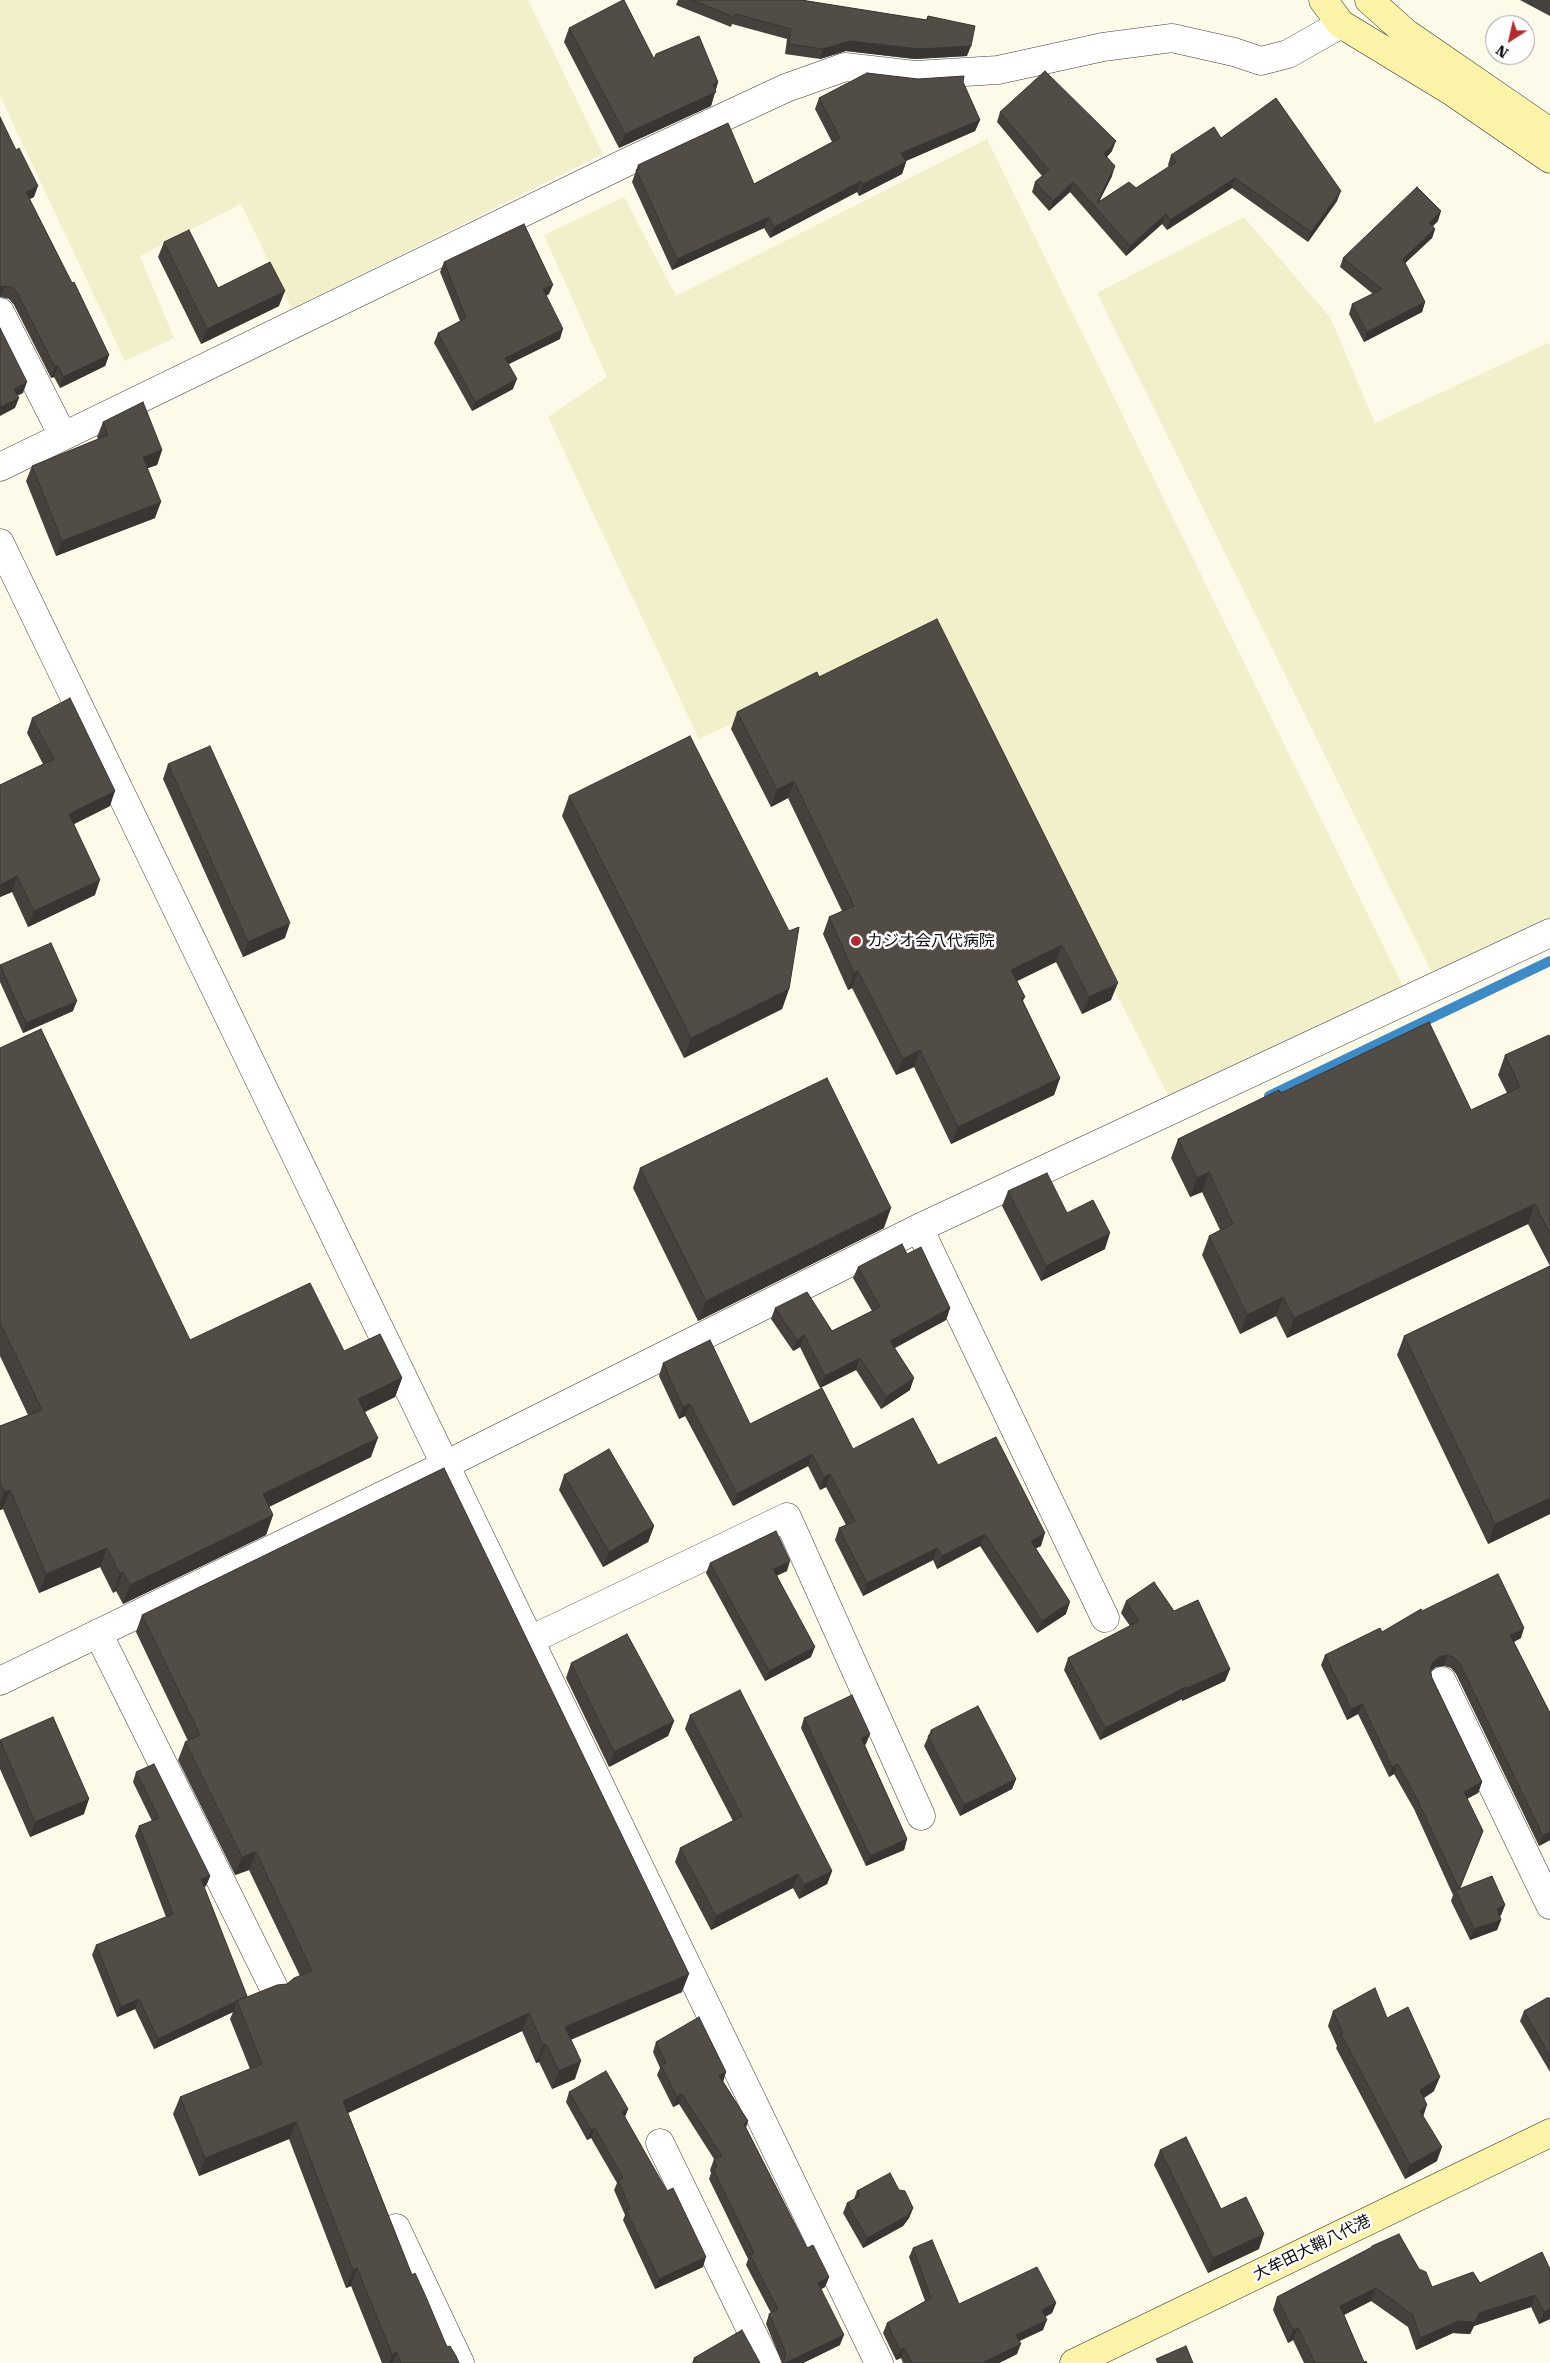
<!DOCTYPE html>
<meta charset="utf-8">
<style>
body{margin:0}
#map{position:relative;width:1550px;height:2363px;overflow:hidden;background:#fefae9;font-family:"Roboto Serif",serif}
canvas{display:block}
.north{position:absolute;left:1485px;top:15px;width:50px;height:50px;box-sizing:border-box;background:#fff;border:1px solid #9d9d9d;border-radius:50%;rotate:215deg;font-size:14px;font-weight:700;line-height:20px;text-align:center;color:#0a0a0a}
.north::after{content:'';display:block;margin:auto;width:18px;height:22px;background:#b32a2e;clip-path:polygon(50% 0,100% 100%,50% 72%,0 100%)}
</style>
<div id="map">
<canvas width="1550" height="2363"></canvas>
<div class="north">N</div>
</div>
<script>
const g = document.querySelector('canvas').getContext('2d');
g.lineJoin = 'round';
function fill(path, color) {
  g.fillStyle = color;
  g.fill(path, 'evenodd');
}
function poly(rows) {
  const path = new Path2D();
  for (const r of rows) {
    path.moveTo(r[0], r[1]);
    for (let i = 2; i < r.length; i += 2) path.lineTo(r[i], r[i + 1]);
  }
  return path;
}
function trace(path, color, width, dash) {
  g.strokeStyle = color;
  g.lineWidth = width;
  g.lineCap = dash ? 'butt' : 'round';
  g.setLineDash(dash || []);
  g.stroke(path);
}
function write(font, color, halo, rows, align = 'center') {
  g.font = font + ' "Roboto Serif","Noto Sans JP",serif';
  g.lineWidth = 5;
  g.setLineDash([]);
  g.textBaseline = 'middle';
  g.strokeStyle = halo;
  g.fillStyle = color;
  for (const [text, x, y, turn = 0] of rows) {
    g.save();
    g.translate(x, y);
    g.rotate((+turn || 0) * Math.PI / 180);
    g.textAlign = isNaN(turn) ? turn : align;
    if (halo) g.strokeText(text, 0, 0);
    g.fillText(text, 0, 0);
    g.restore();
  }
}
const farmland = poly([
 [0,0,528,0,603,154,292,309,241,204,140,256,174,338,125,361,0,96],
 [987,139,1405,990,1173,1105,932,632,699,739,548,417,607,377,544,235,624,197,676,296],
 [1244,217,1330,317,1375,423,1548,343,1550,345,1550,924,1436,981,1097,293]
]);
const stream = poly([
 [1269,1096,1550,961]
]);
const street = poly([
 [0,312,63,436],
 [0,467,625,163,786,88,845,67,915,75,998,70,1103,47,1172,38,1234,52,1261,61,1288,54,1341,24],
 [0,543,879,2363],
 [919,1228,1105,1618],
 [98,1633,274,1988],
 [530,1640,787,1517,921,1816],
 [0,1681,445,1465,919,1228,1550,933],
 [1442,1681,1550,1905],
 [660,2143,767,2363],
 [396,2228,460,2363]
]);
const secondary = poly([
 [1323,0,1341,24,1451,91,1550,159],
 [1369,0,1406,33,1550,132],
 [1074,2363,1550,2133]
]);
const wall = poly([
 [678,0,801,0,926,20,928,16,967,56,915,59,846,51,820,59,785,54,787,39,732,24,731,27,676,5],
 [1520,0,1550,0,1550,16],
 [569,28,718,82,711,106,619,148,564,42],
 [918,79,963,82,980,120,975,131,905,161,906,162,902,174,859,196,857,192,770,238,764,228,672,270,632,182,638,165,754,184,832,142,815,109,819,98],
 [1000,112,1112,151,1107,157,1112,176,1099,201,1136,188,1169,167,1168,165,1171,155,1221,138,1337,201,1308,242,1232,188,1167,230,1162,224,1126,256,1070,192,1049,211,1032,192,1035,182,1042,176,997,122],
 [0,117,34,197,29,199,72,283,109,355,105,366,60,388,54,377,51,378,14,305,9,299,0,297],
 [1438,221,1433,226,1435,229,1432,238,1405,263,1425,302,1422,312,1364,342,1349,314,1352,304,1373,294,1340,267,1343,258],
 [164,242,218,288,279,306,201,344,158,257],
 [444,262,549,294,546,296,560,339,508,364,513,389,472,411,434,343,438,333,460,321,440,272],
 [103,422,162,450,157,465,147,468,155,518,56,556,26,481,32,466,98,439,97,437],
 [819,677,1111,1000,1082,1014,1056,962,1017,981,1025,997,1023,1001,1060,1078,1054,1095,951,1144,914,1067,896,1075,852,988,848,990,823,934,829,917,842,911,788,798,771,807,731,729,737,712],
 [32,718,110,806,74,824,95,895,28,927,12,892,0,897,0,785,43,764,27,733],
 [168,764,285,938,243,957,163,779],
 [569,796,789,989,782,1009,684,1058,562,816],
 [0,965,73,1011,23,1033,0,982],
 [1550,1038,1550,1514,1488,1544,1397,1355,1404,1336,1550,1266,1528,1224,1287,1338,1276,1316,1240,1334,1202,1255,1209,1236,1220,1230,1202,1192,1190,1197,1171,1158,1178,1139,1281,1093,1471,1110,1507,1093,1498,1075,1505,1055],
 [0,1048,190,1340,344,1351,402,1378,395,1397,365,1412,371,1457,269,1507,273,1515,266,1535,123,1604,116,1591,113,1593,100,1567,39,1593,3,1509,0,1510,0,1426,28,1415,0,1356],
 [640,1168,884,1228,698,1321,633,1188],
 [1008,1191,1067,1213,1105,1249,1041,1281,1002,1206],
 [907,1254,950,1308,946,1320,894,1348,910,1390,881,1409,856,1370,820,1388,800,1347,793,1351,771,1319,775,1308,832,1331,872,1311,853,1278,858,1267],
 [663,1363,750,1424,853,1449,938,1465,1041,1546,1036,1548,1066,1614,1037,1633,980,1546,937,1569,933,1560,863,1596,835,1540,839,1528,846,1525,826,1487,820,1490,808,1466,733,1506,685,1416,679,1419,659,1376],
 [564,1475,654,1526,648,1542,603,1567,559,1490],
 [710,1563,787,1571,777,1575,811,1657,765,1681,706,1573],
 [1126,1601,1174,1611,1230,1669,1225,1681,1182,1701,1182,1699,1100,1740,1064,1670,1068,1658,1130,1626,1121,1613],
 [142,1615,682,1992,571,2039,575,2079,552,2089,539,2062,536,2063,522,2031,348,2113,412,2275,447,2347,459,2363,382,2363,351,2286,346,2288,289,2139,199,2176,173,2114,180,2097,250,2069,230,2019,233,2012,154,2049,135,2009,117,2017,92,1955,96,1945,166,1917,135,1836,139,1826,152,1821,133,1782,136,1772,210,1876,206,1886,204,1887,247,1997,287,1984,300,1976,249,1870,235,1875,178,1760,185,1742,188,1741,136,1632],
 [1382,1632,1521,1638,1514,1642,1550,1713,1550,1840,1539,1846,1456,1674,1451,1668,1444,1666,1436,1667,1431,1671,1432,1678,1482,1782,1478,1793,1467,1799,1483,1831,1460,1889,1505,1905,1501,1915,1500,1916,1501,1920,1497,1930,1470,1940,1451,1901,1453,1895,1414,1809,1394,1774,1389,1777,1358,1714,1347,1720,1321,1665,1325,1655],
 [571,1663,674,1721,668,1736,609,1767,566,1678],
 [690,1715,832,1871,827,1884,799,1899,793,1888,711,1930,675,1862,680,1848,733,1821,685,1729],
 [804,1718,866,1744,865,1745,907,1839,904,1850,866,1866,801,1728],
 [931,1730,1016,1779,1012,1789,960,1816,924,1746],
 [0,1740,84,1814,30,1837,0,1769],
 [1550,1998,1550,2072,1520,2021,1524,2011],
 [1333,2011,1434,2091,1424,2098,1423,2117,1437,2161,1405,2179,1336,2048,1337,2046,1328,2026],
 [656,2042,726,2072,723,2081,748,2121,746,2128,807,2248,829,2277,825,2287,821,2289,840,2345,803,2363,782,2363,766,2324,769,2314,771,2313,746,2265,748,2259,709,2179,711,2173,710,2170,714,2159,679,2104,673,2107,657,2075,660,2068,653,2052],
 [569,2092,628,2109,625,2117,703,2267,655,2289,623,2220,625,2215,614,2190,617,2183,591,2138,587,2140,566,2102],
 [1160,2150,1221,2209,1259,2249,1208,2273,1154,2165],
 [899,2190,913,2208,909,2218,903,2226,863,2248,843,2213,847,2203,854,2199,857,2191],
 [1372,2246,1419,2269,1432,2287,1480,2283,1550,2269,1550,2319,1539,2324,1531,2307,1474,2326,1470,2334,1453,2333,1416,2350,1408,2327,1371,2301,1344,2315,1364,2362,1367,2363,1304,2363,1293,2340,1288,2343,1273,2310,1277,2297,1371,2248],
 [913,2248,959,2304,1056,2303,1052,2313,1045,2317,1043,2330,1019,2341,1017,2354,999,2363,903,2363,901,2358,896,2360,883,2333,887,2323,925,2301,909,2257],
 [694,2358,760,2363,692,2363]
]);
const shadedWall = poly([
 [850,41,971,46,967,56,915,59,846,51,820,59,823,49],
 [718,82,711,106,619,148,625,134],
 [980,120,975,131,897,165,901,153],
 [1116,141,1112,151,1100,164,1104,154],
 [906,162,902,174,859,196,863,184],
 [1115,166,1112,176,1096,208,1097,203],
 [1235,178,1232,188,1167,230,1170,220],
 [861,181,857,192,770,238,774,227],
 [1073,182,1070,192,1049,211,1053,201],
 [38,186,34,197,22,203,26,192],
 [1341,191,1337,201,1308,242,1311,232],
 [1441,211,1438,221,1426,232,1429,223],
 [1166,214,1162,224,1126,256,1130,246],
 [769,217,764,228,672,270,677,259],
 [1435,229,1432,238,1400,268,1403,259],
 [553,285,549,294,540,299,543,289],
 [5,286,1,296,0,297,0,287],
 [285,291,279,306,201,344,207,329],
 [1425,302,1422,312,1364,342,1367,332],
 [563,329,560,339,501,368,505,358],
 [109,355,105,366,60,388,63,377],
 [58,366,54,377,51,378,55,367],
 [517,379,513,389,472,411,475,402],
 [27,382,23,393,11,399,14,389],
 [19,398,15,408,0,416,0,407],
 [162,450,157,465,137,472,143,457],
 [161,502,155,518,56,556,62,541],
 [794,781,788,798,771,807,777,790],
 [115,791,110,806,64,829,69,814],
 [17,876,12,892,0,897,0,885],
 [100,880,95,895,28,927,34,911],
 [290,923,285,938,243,957,248,942],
 [1062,945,1056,962,1005,987,1011,970],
 [858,971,852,988,848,990,854,973],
 [1118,983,1111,1000,1082,1014,1089,997],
 [789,989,782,1009,684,1058,691,1038],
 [77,1001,73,1011,23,1033,26,1023],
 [920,1050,914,1067,896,1075,903,1059],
 [1060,1078,1054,1095,951,1144,958,1127],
 [1209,1172,1202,1192,1190,1197,1197,1178],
 [1535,1204,1528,1224,1287,1338,1294,1318],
 [891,1208,884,1228,698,1321,706,1301],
 [1110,1233,1105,1249,1041,1281,1046,1266],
 [1283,1297,1276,1316,1240,1334,1247,1315],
 [950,1308,946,1320,886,1353,890,1341],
 [804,1335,800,1347,793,1351,797,1340],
 [860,1358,856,1370,820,1388,825,1376],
 [402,1378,395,1397,351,1418,358,1399],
 [914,1378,910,1390,881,1409,886,1397],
 [690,1404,685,1416,679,1419,683,1407],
 [378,1438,371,1457,256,1513,263,1494],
 [812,1454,808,1466,733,1506,737,1494],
 [830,1474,826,1487,820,1490,824,1477],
 [10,1490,3,1509,0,1510,0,1503,4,1492],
 [1550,1498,1550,1514,1488,1544,1495,1524],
 [273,1515,266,1535,123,1604,130,1585],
 [654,1526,648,1542,603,1567,609,1552],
 [1045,1533,1041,1546,1026,1553,1031,1541],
 [985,1534,980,1546,937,1569,942,1556],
 [107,1548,100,1567,39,1593,46,1574],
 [937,1548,933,1560,863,1596,867,1583],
 [790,1561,787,1571,770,1579,773,1569],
 [123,1572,116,1591,113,1593,120,1574],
 [1070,1602,1066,1614,1037,1633,1042,1621],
 [1524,1628,1521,1638,1507,1645,1510,1635],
 [815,1647,811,1657,765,1681,769,1671],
 [1447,1655,1444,1666,1436,1667,1429,1672,1433,1662,1439,1657],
 [1230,1669,1225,1681,1182,1701,1187,1688],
 [1186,1687,1182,1699,1100,1740,1105,1728],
 [1362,1704,1358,1714,1347,1720,1351,1709],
 [674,1721,668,1736,609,1767,614,1752],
 [870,1734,866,1744,858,1748,861,1738],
 [1398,1764,1394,1774,1389,1777,1392,1767],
 [1016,1779,1012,1789,960,1816,964,1805],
 [1482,1782,1478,1793,1460,1802,1464,1792],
 [89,1799,84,1814,30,1837,35,1822],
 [1550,1832,1550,1840,1539,1846,1543,1836],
 [907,1839,904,1850,866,1866,870,1856],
 [256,1852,249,1870,235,1875,242,1857],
 [832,1871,827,1884,799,1899,804,1885],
 [798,1874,793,1888,711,1930,716,1916],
 [210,1876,206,1886,198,1889,201,1879],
 [1505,1905,1501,1915,1494,1919,1497,1909],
 [1501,1920,1497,1930,1470,1940,1474,1929],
 [689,1974,682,1992,559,2045,565,2027],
 [139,1999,135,2009,117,2017,121,2007],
 [236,2002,233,2012,154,2049,158,2039],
 [529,2013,522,2031,337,2118,343,2101],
 [546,2044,539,2062,536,2063,543,2045],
 [581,2061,575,2079,552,2089,559,2071],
 [726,2072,723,2082,719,2076],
 [1440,2077,1434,2091,1415,2104,1420,2090],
 [682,2094,679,2104,673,2107,677,2097],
 [1427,2105,1422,2120,1420,2111],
 [628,2109,624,2119,622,2112],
 [748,2121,744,2131,744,2124],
 [296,2122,289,2139,199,2176,205,2158],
 [595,2128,591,2138,587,2140,591,2130],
 [1442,2147,1437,2161,1405,2179,1410,2165],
 [913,2208,909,2218,903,2226,863,2248,867,2238],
 [1264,2234,1259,2249,1208,2273,1213,2258],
 [706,2257,703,2267,655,2289,659,2279],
 [357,2268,351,2286,346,2288,353,2270],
 [829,2277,825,2287,814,2293,818,2283],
 [1376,2288,1371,2301,1336,2319,1340,2306],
 [1535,2295,1531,2307,1474,2326,1470,2334,1453,2333,1416,2350,1420,2338,1458,2321],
 [1056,2303,1052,2313,1039,2320,1042,2310],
 [1550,2309,1550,2319,1539,2324,1544,2312],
 [1047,2320,1043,2330,1013,2344,1016,2335],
 [1298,2328,1293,2340,1288,2343,1293,2330],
 [844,2335,840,2345,803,2363,785,2363],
 [1021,2344,1017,2354,999,2363,984,2363,984,2362],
 [904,2348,901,2358,896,2360,900,2350],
 [397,2352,393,2363,389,2363,392,2354]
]);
const building = poly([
 [623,0,624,0,654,59,656,54,699,36,718,82,713,85,716,92,625,134,569,28,623,0],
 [692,0,801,0,927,20,928,16,975,26,971,46,919,49,850,41,823,49,789,44,791,29,736,14,734,17,692,0],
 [1045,71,1116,141,1104,154,1115,166,1097,203,1129,182,1136,188,1176,162,1171,155,1214,127,1221,138,1276,98,1341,191,1311,232,1235,178,1170,220,1166,214,1130,246,1073,182,1053,201,1035,182,1049,170,1000,112,1045,71],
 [867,73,918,79,964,76,963,82,980,120,901,153,906,162,863,184,861,181,774,227,769,217,677,259,636,170,640,168,638,165,728,123,754,184,840,138,819,98,867,73],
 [0,117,16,150,19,148,38,186,26,192,72,283,74,282,109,355,63,377,58,366,55,367,18,294,13,288,5,286,0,287,0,117],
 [1417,187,1441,211,1429,223,1435,229,1403,259,1425,302,1367,332,1352,304,1382,289,1343,258,1417,187],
 [524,224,553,285,543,289,563,329,505,358,517,379,475,402,438,333,466,318,444,262,524,224],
 [189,230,218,288,270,262,285,291,207,329,164,242,189,230],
 [0,328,27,382,14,389,19,398,0,407,0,328],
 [143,402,162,450,143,457,161,502,62,541,32,466,108,435,103,422,143,402],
 [937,619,1118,983,1089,997,1062,945,1011,970,1025,997,1021,998,1060,1078,958,1127,920,1050,903,1059,858,971,854,973,829,917,854,906,794,781,777,790,737,712,817,672,819,677,937,619],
 [70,698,115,791,69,814,100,880,34,911,17,876,0,885,0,785,54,759,32,718,70,698],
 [690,736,789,931,799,927,789,989,691,1038,569,796,690,736],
 [210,746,290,923,248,942,168,764,210,746],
 [51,943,77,1001,26,1023,0,965,51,943],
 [1429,1022,1471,1110,1520,1087,1505,1055,1549,1035,1550,1038,1550,1234,1535,1204,1294,1318,1283,1297,1247,1315,1209,1236,1233,1224,1209,1172,1197,1178,1178,1139,1279,1090,1281,1093,1429,1022],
 [41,1029,190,1340,310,1283,344,1351,380,1334,402,1378,358,1399,378,1438,263,1494,273,1515,130,1585,123,1572,120,1574,107,1548,46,1574,10,1490,4,1492,0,1482,0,1426,42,1410,0,1323,0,1048,41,1029],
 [827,1078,891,1208,706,1301,640,1168,827,1078],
 [1047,1173,1067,1213,1093,1200,1110,1233,1046,1266,1008,1191,1047,1173],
 [902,1244,907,1254,921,1247,950,1308,890,1341,914,1378,886,1397,860,1358,825,1376,804,1335,797,1340,775,1308,807,1292,832,1331,880,1307,858,1267,902,1244],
 [1550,1266,1550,1498,1495,1524,1404,1336,1550,1266],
 [710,1340,750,1424,822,1388,853,1449,913,1418,938,1465,996,1437,1045,1533,1031,1541,1070,1602,1042,1621,985,1534,942,1556,937,1548,867,1583,839,1528,855,1521,830,1474,824,1477,812,1454,737,1494,690,1404,683,1407,663,1363,710,1340],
 [609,1449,654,1526,609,1552,564,1475,609,1449],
 [444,1468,689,1974,565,2027,581,2061,559,2071,546,2044,543,2045,529,2013,343,2101,412,2275,415,2273,426,2297,447,2347,450,2346,456,2356,459,2363,401,2363,397,2352,392,2354,357,2268,353,2270,296,2122,205,2158,180,2097,262,2064,237,2001,277,1985,287,1984,294,1978,312,1971,256,1852,242,1857,185,1742,200,1735,142,1615,444,1468],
 [776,1531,790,1561,773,1569,815,1647,769,1671,710,1563,776,1531],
 [1498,1574,1524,1628,1510,1635,1550,1713,1550,1832,1543,1836,1460,1664,1455,1658,1447,1655,1439,1657,1433,1662,1430,1669,1432,1678,1482,1782,1464,1792,1483,1831,1459,1889,1492,1876,1505,1905,1497,1909,1501,1920,1474,1929,1455,1890,1459,1889,1417,1799,1398,1764,1392,1767,1362,1704,1351,1709,1325,1655,1380,1628,1382,1632,1421,1609,1422,1611,1498,1574],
 [1154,1582,1174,1611,1198,1600,1230,1669,1187,1688,1186,1687,1105,1728,1068,1658,1139,1621,1126,1601,1154,1582],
 [627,1634,674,1721,614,1752,571,1663,627,1634],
 [740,1690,832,1871,804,1885,798,1874,716,1916,680,1848,742,1816,690,1715,740,1690],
 [852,1695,870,1734,861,1738,907,1839,870,1856,804,1718,852,1695],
 [978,1706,1016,1779,964,1805,928,1736,932,1733,931,1730,978,1706],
 [53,1717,89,1799,35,1822,0,1740,53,1717],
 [154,1764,210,1876,201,1879,247,1996,158,2039,139,1999,121,2007,96,1945,173,1914,139,1826,159,1818,136,1772,154,1764],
 [1375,1988,1387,2018,1408,2007,1440,2077,1420,2090,1427,2105,1420,2111,1442,2147,1410,2165,1341,2034,1343,2033,1333,2011,1375,1988],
 [1547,1998,1550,1998,1550,2056,1524,2011,1547,1998],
 [699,2017,726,2072,719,2076,748,2121,744,2124,807,2248,813,2245,829,2277,818,2283,844,2335,785,2363,782,2363,784,2361,786,2353,769,2314,778,2309,750,2255,754,2253,713,2169,717,2167,714,2159,722,2156,682,2094,677,2097,661,2065,666,2063,656,2042,699,2017],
 [606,2071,628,2109,622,2112,667,2191,673,2188,706,2257,659,2279,626,2210,630,2209,618,2180,623,2178,595,2128,591,2130,569,2092,606,2071],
 [1186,2137,1221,2209,1246,2197,1264,2234,1213,2258,1160,2150,1186,2137],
 [890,2173,899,2190,905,2191,913,2208,907,2216,867,2238,847,2203,860,2196,857,2191,890,2173],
 [1399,2234,1419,2269,1426,2272,1432,2287,1473,2272,1480,2283,1542,2252,1550,2269,1550,2309,1544,2312,1535,2295,1479,2313,1475,2322,1458,2321,1420,2338,1413,2315,1376,2288,1340,2306,1364,2362,1366,2361,1367,2363,1315,2363,1298,2328,1293,2330,1277,2297,1372,2247,1372,2246,1399,2234],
 [932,2240,959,2304,1037,2267,1056,2303,1042,2310,1047,2320,1016,2335,1021,2344,984,2362,985,2363,912,2363,904,2348,900,2350,887,2323,931,2298,913,2248,932,2240],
 [742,2330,760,2363,697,2363,694,2358,742,2330],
 [1186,2346,1193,2363,1158,2363,1156,2359,1186,2346]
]);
const markers = [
 [856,941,6,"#b32a2e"]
];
const poiNames = [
 ["カジオ会八代病院",867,941]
];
const streetNames = [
 ["大牟田大鞘八代港",1312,2248,-26]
];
fill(farmland, '#f2efcb');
trace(stream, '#3b8cc6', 10);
trace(street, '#3d3d3d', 29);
trace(secondary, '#2c2c2c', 29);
trace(street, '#fff', 28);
trace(secondary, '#fbf3a7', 28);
fill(wall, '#47413d');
fill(shadedWall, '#393532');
fill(building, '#524c47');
trace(building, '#393532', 1);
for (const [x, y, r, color] of markers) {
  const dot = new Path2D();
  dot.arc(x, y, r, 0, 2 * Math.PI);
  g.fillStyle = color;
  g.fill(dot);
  trace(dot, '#fff', 2);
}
write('16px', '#0a0a0a', '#fff', poiNames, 'left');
write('16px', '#0a0a0a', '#fff', streetNames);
</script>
